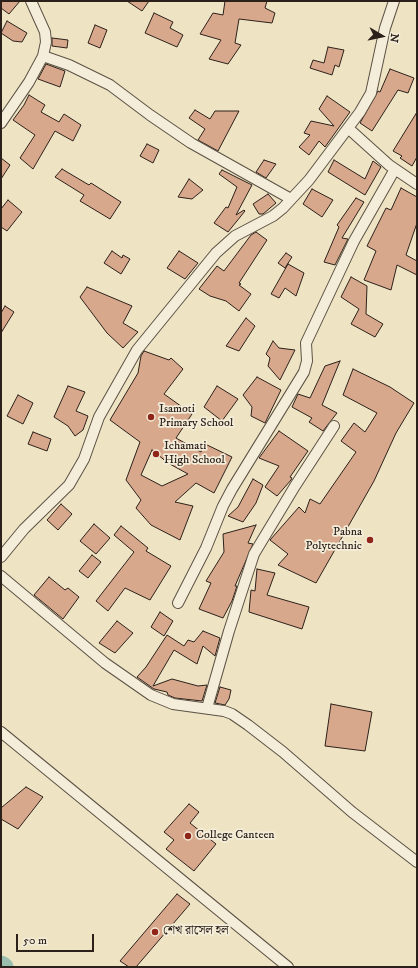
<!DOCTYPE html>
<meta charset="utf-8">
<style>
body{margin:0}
#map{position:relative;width:418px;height:968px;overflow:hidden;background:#eee4c4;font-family:"IM FELL DW Pica",serif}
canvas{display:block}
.frame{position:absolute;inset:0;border:2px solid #2c201a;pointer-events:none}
.north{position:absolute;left:362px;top:16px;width:40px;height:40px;-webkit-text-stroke:3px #f4edd9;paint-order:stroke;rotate:99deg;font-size:11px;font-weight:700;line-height:16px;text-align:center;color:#2c201a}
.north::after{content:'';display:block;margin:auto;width:14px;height:18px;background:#2c201a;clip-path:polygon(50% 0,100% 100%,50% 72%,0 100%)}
.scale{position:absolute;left:16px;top:934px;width:78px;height:18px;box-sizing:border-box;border:2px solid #2c201a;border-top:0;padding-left:5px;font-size:12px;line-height:14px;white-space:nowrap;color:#2c201a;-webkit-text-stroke:3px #f4edd9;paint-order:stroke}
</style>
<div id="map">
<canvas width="418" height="968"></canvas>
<div class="frame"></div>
<div class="north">N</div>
<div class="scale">50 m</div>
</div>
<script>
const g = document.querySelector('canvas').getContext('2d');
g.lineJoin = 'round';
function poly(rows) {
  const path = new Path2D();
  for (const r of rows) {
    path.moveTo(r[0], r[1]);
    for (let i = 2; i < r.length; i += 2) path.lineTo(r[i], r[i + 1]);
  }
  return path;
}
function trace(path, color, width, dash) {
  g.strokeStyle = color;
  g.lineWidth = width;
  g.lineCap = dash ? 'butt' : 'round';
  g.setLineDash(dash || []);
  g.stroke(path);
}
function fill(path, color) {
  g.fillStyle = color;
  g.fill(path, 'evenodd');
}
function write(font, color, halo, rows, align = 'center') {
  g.font = font + ' "IM FELL DW Pica","Noto Serif Bengali",serif';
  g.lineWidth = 3.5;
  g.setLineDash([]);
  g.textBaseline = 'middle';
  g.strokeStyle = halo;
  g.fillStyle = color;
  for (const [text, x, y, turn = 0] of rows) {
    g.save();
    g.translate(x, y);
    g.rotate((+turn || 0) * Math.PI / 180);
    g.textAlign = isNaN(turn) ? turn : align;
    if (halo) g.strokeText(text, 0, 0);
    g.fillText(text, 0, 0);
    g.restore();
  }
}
const river = poly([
 [1,965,4,967]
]);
const building = poly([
 [1,1,20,1,9,14,1,8,1,1],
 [127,1,149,1,142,11,127,1],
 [225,1,267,1,265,8,275,13,272,23,239,19,235,43,241,45,228,64,209,59,221,40,200,34,213,13,223,15,225,1],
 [154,13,173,22,170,28,183,35,177,47,145,33,154,13],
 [7,21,27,33,22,42,13,41,1,33,7,21],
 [95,25,107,30,100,48,88,43,95,25],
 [52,38,68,40,67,48,52,46,52,38],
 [328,47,344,50,339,67,335,65,332,75,310,68,313,60,324,63,328,47],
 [46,64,65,71,60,87,38,79,46,64],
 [390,69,414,78,408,93,398,90,372,131,360,123,378,91,380,92,390,69],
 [29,95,45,105,41,112,59,122,64,114,81,125,73,141,55,131,33,169,20,158,35,135,13,120,24,105,29,95],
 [327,96,350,112,325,147,319,141,309,155,299,147,310,135,304,133,311,121,334,126,319,109,327,96],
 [195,110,210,119,215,111,239,111,218,151,198,140,205,129,189,118,195,110],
 [417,112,417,157,412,166,400,158,402,156,393,151,417,112],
 [147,144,159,150,153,163,140,156,147,144],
 [1,158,10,165,1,179,1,158],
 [264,160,276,164,266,178,256,172,264,160],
 [334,160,365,179,373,161,381,167,365,195,328,172,334,160],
 [62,169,89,185,91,183,121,202,110,219,80,201,84,195,55,177,62,169],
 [222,170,252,185,236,215,244,210,245,211,228,232,214,223,226,207,228,208,237,187,219,174,222,170],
 [189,179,203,190,192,199,178,197,189,179],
 [401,188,417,197,417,223,406,255,417,261,417,275,397,265,391,290,364,280,376,251,367,246,386,208,391,210,401,188],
 [312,189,333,200,322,217,303,204,312,189],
 [268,194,276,203,263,214,259,214,253,204,268,194],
 [356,198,364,202,342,238,348,239,335,265,324,262,339,227,337,225,356,198],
 [8,200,22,212,7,231,1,227,1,209,8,200],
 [256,232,267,240,239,283,241,284,239,285,251,294,239,311,226,301,210,296,199,289,217,266,224,271,251,235,256,232],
 [112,251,122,258,123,255,130,259,121,274,104,263,112,251],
 [179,251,198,263,185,279,167,268,179,251],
 [286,253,292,257,285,268,278,263,286,253],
 [288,264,304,273,296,296,285,288,279,298,271,294,288,264],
 [351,277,367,286,366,314,383,324,375,337,351,324,359,309,341,297,351,277],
 [87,287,132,306,123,323,138,332,123,348,107,333,80,297,87,287],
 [5,306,14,312,1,333,1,313,5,306],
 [246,318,255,326,239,351,226,346,246,318],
 [273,341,279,348,295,350,280,380,268,366,270,358,266,354,273,341],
 [144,351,169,360,171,358,183,369,164,394,192,414,176,438,201,452,203,443,232,457,214,493,196,483,175,502,193,506,180,540,151,525,136,508,141,500,126,480,140,442,110,420,138,373,141,356,144,351],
 [152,450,168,463,188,474,162,486,141,475,152,450],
 [340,361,322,405,337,413,323,431,309,422,312,418,292,407,298,394,310,398,325,366,340,361],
 [353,369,390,387,414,403,396,433,374,481,316,583,278,565,288,554,270,540,299,507,305,513,310,499,320,504,356,452,341,441,354,423,365,432,377,413,343,395,353,369],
 [257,377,281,390,265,423,251,416,252,407,243,395,257,377],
 [68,386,85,392,76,411,88,416,83,430,75,436,68,426,54,417,68,386],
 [217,386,238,399,222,421,204,407,217,386],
 [18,395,33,403,23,424,7,416,18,395],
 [279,431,308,451,290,477,292,478,291,480,277,496,265,487,279,466,259,458,279,431],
 [33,432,51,439,47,451,28,444,33,432],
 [253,479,263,485,256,503,243,522,228,516,238,507,253,479],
 [61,504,72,514,58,530,47,520,61,504],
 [94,524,110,538,96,554,80,541,94,524],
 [256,525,248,543,253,544,235,586,237,586,232,601,223,618,199,609,211,583,206,581,224,552,223,534,256,525],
 [121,526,148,548,146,551,171,566,150,600,125,588,108,611,96,601,134,552,114,535,121,526],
 [92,555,101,562,88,578,79,571,92,555],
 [257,569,275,573,267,595,309,607,302,629,249,612,251,590,255,591,257,569],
 [49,577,65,590,68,588,79,597,63,619,34,595,49,577],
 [160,612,173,621,164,636,151,627,160,612],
 [117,621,133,633,115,653,99,643,117,621],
 [203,631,220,638,215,656,203,646,197,664,174,650,153,686,172,679,198,686,207,685,202,701,175,698,168,695,167,692,154,689,137,677,146,667,167,635,184,646,188,640,194,642,203,631],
 [220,687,231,690,229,699,225,705,215,703,220,687],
 [331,704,372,712,365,751,325,746,331,704],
 [26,787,43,797,18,829,1,819,1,808,26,787],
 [189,804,199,812,190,823,216,844,194,871,166,849,174,840,164,832,189,804],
 [177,894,190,904,136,967,129,967,120,961,177,894]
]);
const street = poly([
 [43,56,69,65,110,85,150,115,191,143,291,199],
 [1,123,29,82,43,56,46,42,45,32,31,1],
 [348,128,389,165,417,184],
 [1,557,24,529,69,485,84,459,99,417,137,350,216,253,235,236,273,216,283,208,309,180,360,112,371,93,385,28,394,1],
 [1,576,105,663,151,695,173,704,224,711,232,714,248,725,283,752,352,812,417,862],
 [178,603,206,548,223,506,232,489,304,372,307,361,306,343,354,241,395,169],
 [207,708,229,631,254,554,295,486,334,426],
 [1,732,288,967]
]);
const markers = [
 [151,417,4,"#8f2418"],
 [156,454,4,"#8f2418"],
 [370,540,4,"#8f2418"],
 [188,836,4,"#8f2418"],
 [155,932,4,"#8f2418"]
];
const poiNames = [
 ["Isamoti",159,410],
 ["Primary School",159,424],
 ["Ichamati",164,447],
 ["High School",164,461],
 ["Pabna",362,533,"right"],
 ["Polytechnic",362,547,"right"],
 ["College Canteen",196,836],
 ["শেখ রাসেল হল",163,932]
];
trace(river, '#9abfaf', 19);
fill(building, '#d8a88c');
trace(building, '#2c201a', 1);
trace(street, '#5c5144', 12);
trace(street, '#f4edd9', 10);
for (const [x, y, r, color] of markers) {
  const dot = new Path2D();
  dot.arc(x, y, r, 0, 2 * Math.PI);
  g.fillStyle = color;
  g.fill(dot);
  trace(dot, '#f4edd9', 1.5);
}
write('12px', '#2c201a', '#f4edd9', poiNames, 'left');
</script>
